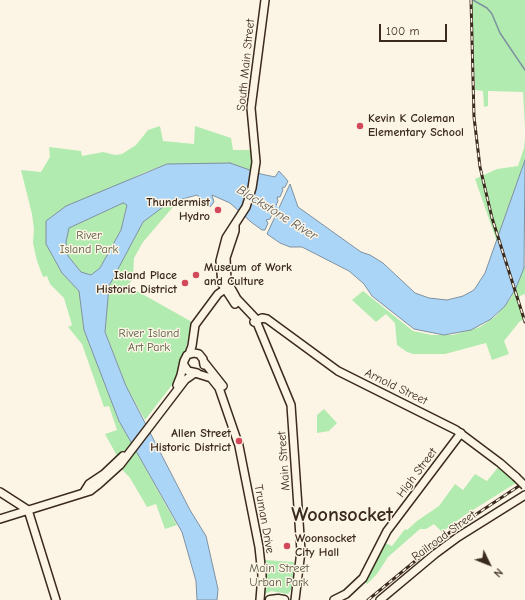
<!DOCTYPE html>
<style>
body{margin:0}
#map{position:relative;width:525px;height:600px;overflow:hidden;background:#fcf5e5;font-family:"Comic Neue",sans-serif}
canvas{display:block}
.north{position:absolute;left:469px;top:544px;width:40px;height:40px;-webkit-text-stroke:3px #fcf5e5;paint-order:stroke;rotate:133deg;font-size:11px;font-weight:700;line-height:16px;text-align:center;color:#3b2a1e}
.north::after{content:'';display:block;margin:auto;width:14px;height:18px;background:#3b2a1e;clip-path:polygon(50% 0,100% 100%,50% 72%,0 100%)}
.scale{position:absolute;left:379px;top:24px;width:68px;height:18px;box-sizing:border-box;border:2px solid #3b2a1e;border-top:0;padding-left:5px;font-size:12px;line-height:14px;white-space:nowrap;color:#3b2a1e;-webkit-text-stroke:3px #fcf5e5;paint-order:stroke}
</style>
<div id="map">
<canvas width="525" height="600"></canvas>
<div class="north">N</div>
<div class="scale">100 m</div>
</div>
<script>
const g = document.querySelector('canvas').getContext('2d');
g.lineJoin = 'round';
function fill(path, color) {
  g.fillStyle = color;
  g.fill(path, 'evenodd');
}
function poly(rows) {
  const path = new Path2D();
  for (const r of rows) {
    path.moveTo(r[0], r[1]);
    for (let i = 2; i < r.length; i += 2) path.lineTo(r[i], r[i + 1]);
  }
  return path;
}
function trace(path, color, width, dash) {
  g.strokeStyle = color;
  g.lineWidth = width;
  g.lineCap = dash ? 'butt' : 'round';
  g.setLineDash(dash || []);
  g.stroke(path);
}
function write(font, color, halo, rows, align = 'center') {
  g.font = font + ' "Comic Neue",sans-serif';
  g.lineWidth = 3;
  g.setLineDash([]);
  g.textBaseline = 'middle';
  g.strokeStyle = halo;
  g.fillStyle = color;
  for (const [text, x, y, turn = 0] of rows) {
    g.save();
    g.translate(x, y);
    g.rotate((+turn || 0) * Math.PI / 180);
    g.textAlign = isNaN(turn) ? turn : align;
    if (halo) g.strokeText(text, 0, 0);
    g.fillText(text, 0, 0);
    g.restore();
  }
}
const green = poly([
 [472,0,525,0,525,128,523,92,488,91,488,106,484,107,483,91,475,90],
 [160,126,163,141,194,144,195,126,231,138,233,150,253,150,254,170,167,164,143,173,46,221,46,244,62,273,80,291,84,330,119,421,177,525,165,529,156,504,147,507,130,478,118,465,116,454,105,434,117,430,109,406,104,407,82,344,68,327,72,325,64,298,50,284,47,276,43,277,37,261,33,243,34,229,32,214,21,170,41,172,50,157,49,147,81,151,82,156,103,152,115,155,122,154,136,145,148,130],
 [525,138,525,160,497,242,475,179,497,169,518,166,524,148],
 [175,197,179,200,143,242,134,258,133,278,128,286,192,322,181,369,175,381,145,420,126,386,105,331,109,286,143,222],
 [123,203,127,205,121,230,100,268,91,275,81,272,68,256,66,242,68,228],
 [525,265,525,294,520,296,518,301,524,320,520,321,504,341,509,354,492,360,486,343,445,354,413,354,407,352,397,345,395,323,386,314,376,322,352,300,363,291,413,331,432,335,453,335,480,327,496,316,511,298],
 [324,409,337,423,329,431,317,433,317,415],
 [500,465,519,481,465,515,442,532,434,524,426,529,420,529,388,557,377,574,367,584,361,578,383,542,392,546,405,529,407,530,417,521,439,506,455,484,463,490,475,474,487,481],
 [265,560,294,562,292,589,288,594,271,591,265,594]
]);
const water = poly([
 [525,160,524,268,516,288,505,306,491,319,471,330,444,335,414,329,372,296,364,284,349,271,302,247,290,247,280,243,267,234,290,184,298,207,361,252,370,255,383,263,415,293,429,298,447,300,463,296,474,290,485,273,525,160],
 [230,163,261,174,275,177,279,171,288,181,285,187,282,188,283,190,280,197,277,197,278,201,275,208,271,210,273,212,270,219,266,220,268,223,265,230,262,230,251,222,230,203,212,195,214,202,210,207,197,195,179,200,175,198,143,222,109,286,105,332,126,386,190,510,206,536,218,589,217,600,197,600,196,581,182,532,119,421,84,330,79,291,62,273,46,244,46,221,66,206,167,164,230,163],
 [123,203,127,205,121,230,100,268,91,275,81,272,68,256,66,242,69,228,123,203]
]);
const stream = poly([
 [473,0,487,8,492,14,500,33,525,70]
]);
const river = poly([
 [263,202,285,216]
]);
const secondary = poly([
 [235,224,235,231,226,258,227,281,237,299,255,318,291,405,301,551,295,600],
 [235,304,222,284,220,261,226,238,246,207,252,188,256,162,251,108,265,0],
 [254,322,262,318,267,319,338,371,456,430,500,463,516,477],
 [189,354,192,346,195,325,218,294,228,287],
 [204,362,223,386],
 [184,365,188,371,197,373],
 [177,385,181,375,184,361,187,355,194,353,199,354,203,359,204,365],
 [238,441,259,547,262,575,260,600],
 [0,492,28,510,56,600],
 [84,492,89,484,104,474,123,456],
 [0,519,90,491,99,484,120,465,185,380,195,373,211,378,219,388,238,443],
 [334,600,346,594,363,578,387,531,461,433],
 [380,600,435,554,458,537,525,495]
]);
const primary = poly([
 [270,600,278,599,284,600]
]);
const rail = poly([
 [471,0,474,117,480,167,492,218,525,322],
 [368,600,454,529,525,482]
]);
const secondaryBridge = poly([
 [516,477,525,486]
]);
const markers = [
 [360,126,4,"#d1495b"],
 [218,210,4,"#d1495b"],
 [196,275,4,"#d1495b"],
 [185,283,4,"#d1495b"],
 [239,441,4,"#d1495b"],
 [287,546,4,"#d1495b"]
];
const streetNames = [
 ["South Main Street",246,65,-84],
 ["Arnold Street",396,387,26],
 ["Main Street",284,461,-94],
 ["High Street",417,473,-53],
 ["Truman Drive",264,519,80],
 ["Railroad Street",444,536,-36]
];
const poiNames = [
 ["Kevin K Coleman",368,119],
 ["Elementary School",368,133],
 ["Thundermist",210,203,"right"],
 ["Hydro",210,217,"right"],
 ["Museum of Work",204,268],
 ["and Culture",204,282],
 ["Island Place",177,276,"right"],
 ["Historic District",177,290,"right"],
 ["Allen Street",231,434,"right"],
 ["Historic District",231,448,"right"],
 ["Woonsocket",295,539],
 ["City Hall",295,553]
];
const parkNames = [
 ["River",89,236],
 ["Island Park",89,250],
 ["River Island",149,334],
 ["Art Park",149,348],
 ["Main Street",279,569],
 ["Urban Park",279,583]
];
const waterNames = [
 ["Blackstone River",277,213,32]
];
const townNames = [
 ["Woonsocket",342,515]
];
fill(green, '#b1ebaf');
fill(water, '#abd5f6');
trace(water, '#7e91a0', 1);
trace(stream, '#7e91a0', 1.5);
trace(river, '#abd5f6', 8);
trace(secondary, '#3b2a1e', 10);
trace(primary, '#3b2a1e', 11);
trace(secondary, '#fcf5e5', 7);
trace(primary, '#fcf5e5', 8);
trace(rail, '#3b2a1e', 3);
trace(rail, '#fcf5e5', 1.5, [4.5]);
trace(secondaryBridge, '#3b2a1e', 10, []);
trace(secondaryBridge, '#fcf5e5', 7);
for (const [x, y, r, color] of markers) {
  const dot = new Path2D();
  dot.arc(x, y, r, 0, 2 * Math.PI);
  g.fillStyle = color;
  g.fill(dot);
  trace(dot, '#fcf5e5', 1.5);
}
write('12px', '#3b2a1e', '#fcf5e5', streetNames);
write('bold 12px', '#3b2a1e', '#fcf5e5', poiNames, 'left');
write('12px', '#585a42', '#fcf5e5', parkNames);
write('italic 13px', '#575554', '#fcf5e5', waterNames);
write('bold 20px', '#3b2a1e', '#fcf5e5', townNames);
</script>
